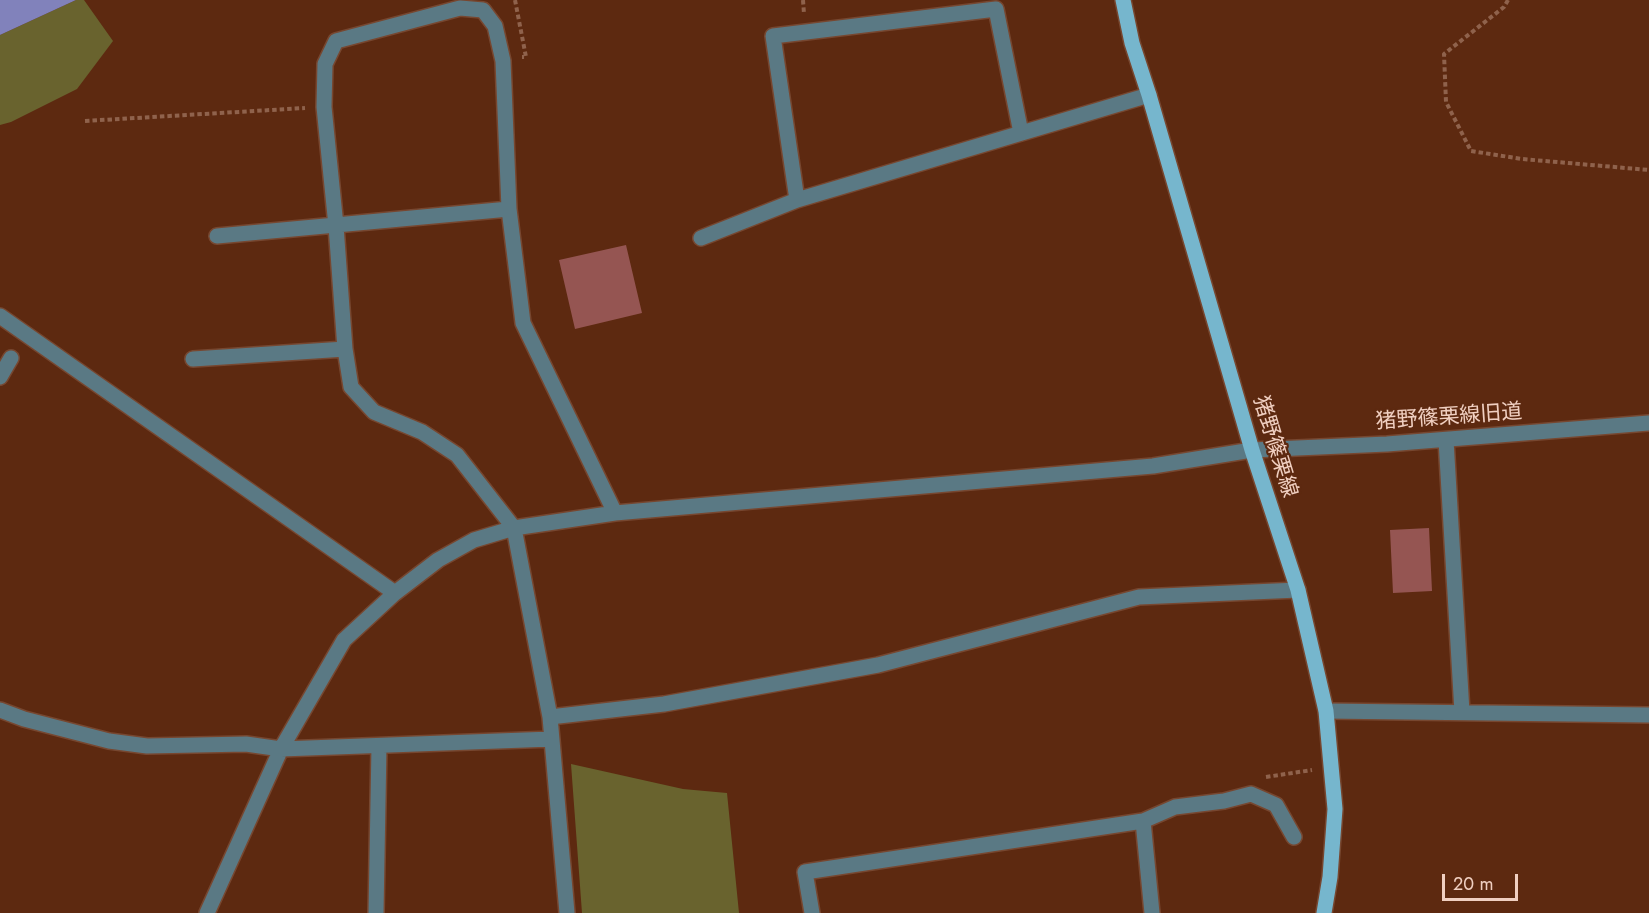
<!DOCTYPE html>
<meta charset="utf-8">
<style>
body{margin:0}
#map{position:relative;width:1649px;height:913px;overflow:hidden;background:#5d2910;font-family:Jost,sans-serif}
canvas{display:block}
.scale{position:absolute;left:1442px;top:874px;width:76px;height:27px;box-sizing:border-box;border:3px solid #f0cfc1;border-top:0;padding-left:8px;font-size:18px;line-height:21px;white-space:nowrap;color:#f0cfc1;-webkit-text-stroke:4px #5d2910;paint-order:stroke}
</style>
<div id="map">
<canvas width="1649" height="913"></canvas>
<div class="scale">20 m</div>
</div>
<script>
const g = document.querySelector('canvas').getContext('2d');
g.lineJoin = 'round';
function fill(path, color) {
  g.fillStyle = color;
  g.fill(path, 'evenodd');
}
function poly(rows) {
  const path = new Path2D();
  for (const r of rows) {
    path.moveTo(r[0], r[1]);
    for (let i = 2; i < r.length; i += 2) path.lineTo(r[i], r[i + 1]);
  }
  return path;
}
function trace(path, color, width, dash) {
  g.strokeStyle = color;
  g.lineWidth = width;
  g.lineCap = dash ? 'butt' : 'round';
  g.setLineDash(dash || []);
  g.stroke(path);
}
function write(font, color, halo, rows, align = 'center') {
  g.font = font + ' Jost,"Noto Sans JP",sans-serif';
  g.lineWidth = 4.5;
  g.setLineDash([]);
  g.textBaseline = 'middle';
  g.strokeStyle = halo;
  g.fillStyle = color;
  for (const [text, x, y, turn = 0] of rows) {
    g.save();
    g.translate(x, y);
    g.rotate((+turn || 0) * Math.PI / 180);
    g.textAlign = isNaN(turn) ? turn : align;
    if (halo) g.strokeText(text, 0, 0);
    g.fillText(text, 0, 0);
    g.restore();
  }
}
const green = poly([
 [76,0,84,0,113,41,77,89,11,122,0,125,0,35],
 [571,764,683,789,727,793,739,913,582,913]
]);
const water = poly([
 [0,0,76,0,0,35]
]);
const building = poly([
 [626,245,642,313,575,329,559,260],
 [1429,528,1432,591,1393,593,1390,530]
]);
const path = poly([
 [515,0,526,57,522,57],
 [803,0,804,14],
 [1508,0,1504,7,1444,54,1446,102,1471,151,1522,159,1649,170],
 [85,121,305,108],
 [1266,777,1312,770]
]);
const minor = poly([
 [1021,133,996,9,773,36,797,200,1149,95],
 [217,236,509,209],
 [701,238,797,200],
 [0,316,395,593],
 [193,359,345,349],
 [0,377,11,358],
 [1446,440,1462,712],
 [0,710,24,719,109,741,147,746,246,744,281,749,552,739],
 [1326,711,1649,715],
 [550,717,664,704,878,665,1139,597,1298,590],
 [1143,821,1152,913],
 [207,913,281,749,344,640,395,593,438,560,474,540,514,528,615,513,1153,466,1252,450,1387,444,1649,423],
 [376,913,379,746],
 [567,913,550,717,514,528,457,455,422,432,374,412,351,387,345,349,336,226,324,107,325,64,336,41,460,8,483,10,495,26,503,61,509,209,523,323,615,513],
 [812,913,805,872,1143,821,1175,807,1224,801,1251,794,1276,805,1294,837]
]);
const major = poly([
 [1123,0,1132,43,1149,95,1252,450,1298,590,1326,711,1335,809,1330,877,1324,913]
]);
const streetNames = [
 ["猪野篠栗線旧道",1449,418,-4],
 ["猪野篠栗線",1274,447,73]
];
fill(green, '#69632e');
fill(water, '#8182bb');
fill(building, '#955552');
trace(minor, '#774730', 18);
trace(major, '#774730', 18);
trace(path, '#8f624c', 4, [4.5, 3]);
trace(minor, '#5a7984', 15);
trace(major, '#76b6cd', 15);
write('21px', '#f0cfc1', '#5d2910', streetNames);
</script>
